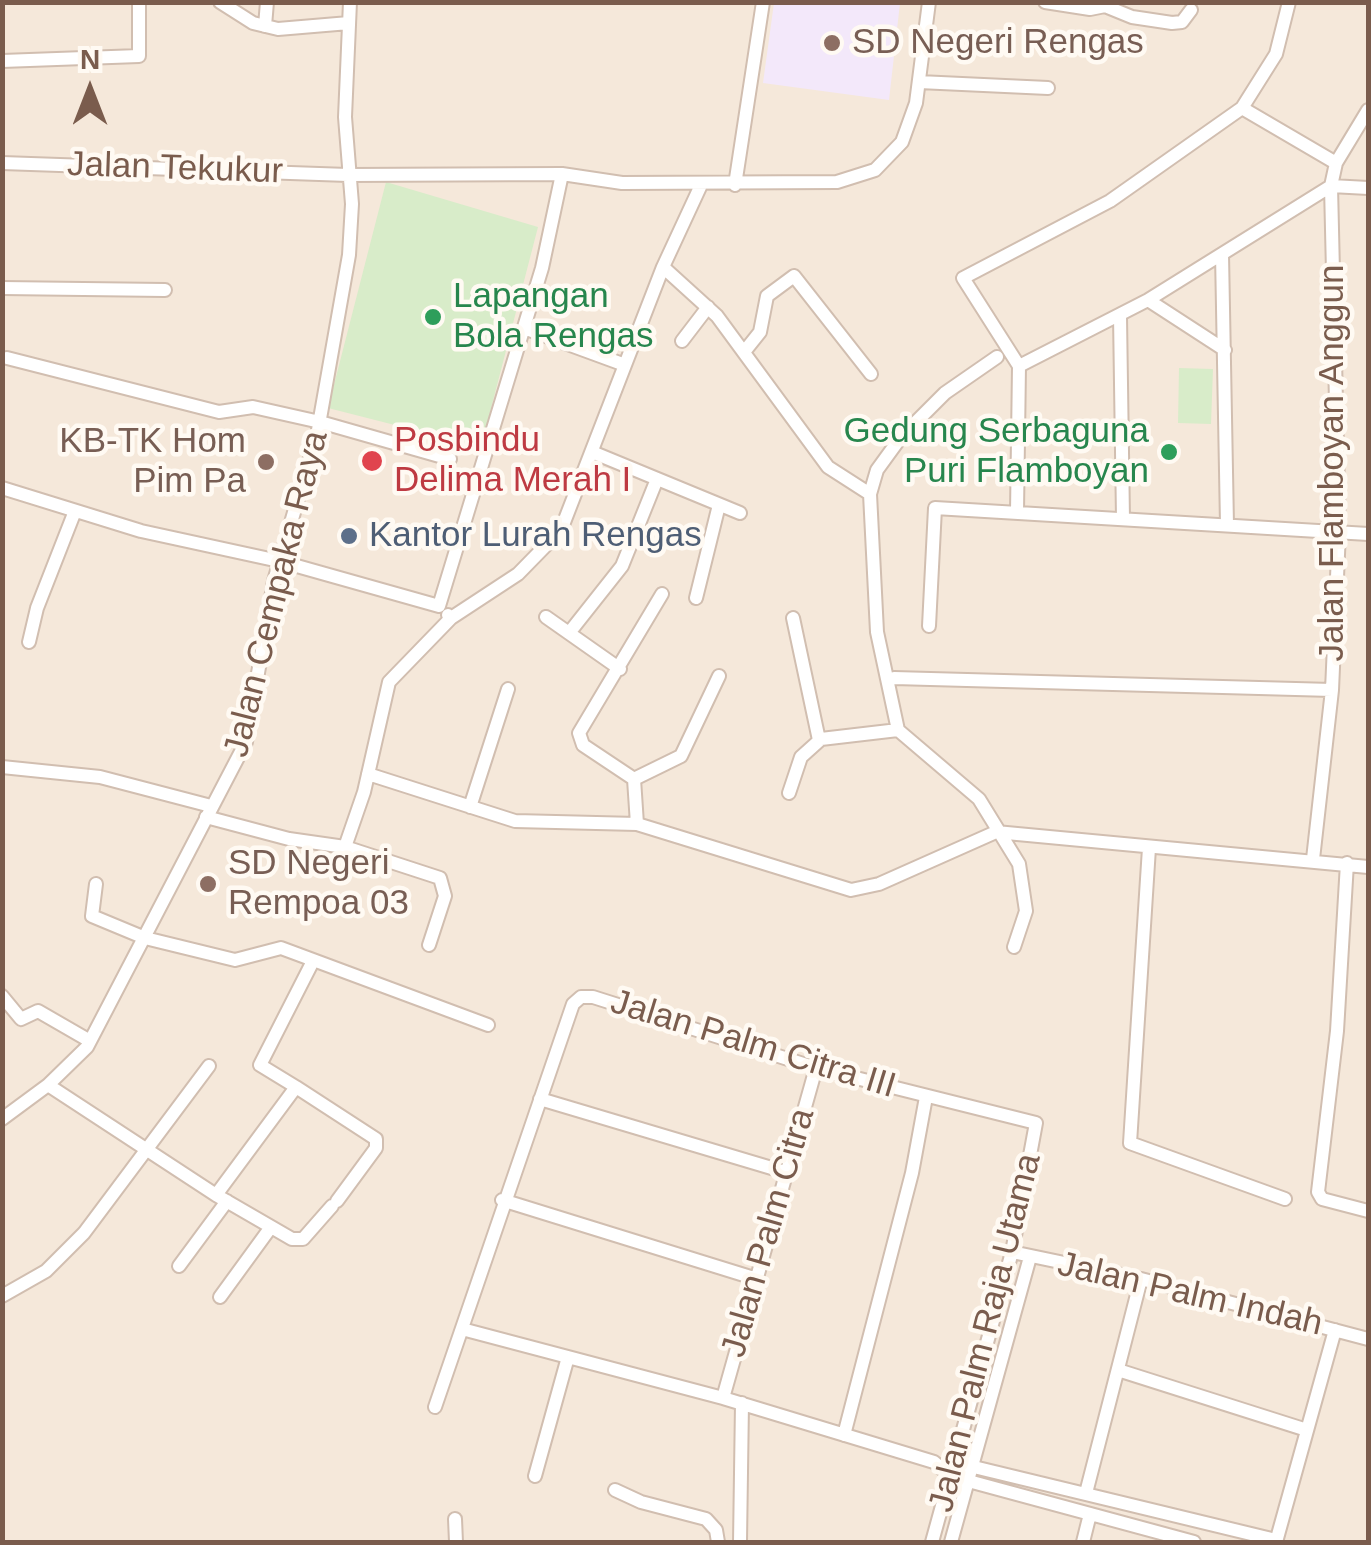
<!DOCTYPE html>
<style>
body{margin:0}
#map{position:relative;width:1371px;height:1545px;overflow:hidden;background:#fdf6ec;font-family:Helvetica,sans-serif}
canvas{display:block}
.frame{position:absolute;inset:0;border:5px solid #7a5c4d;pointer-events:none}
.north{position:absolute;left:40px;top:40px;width:100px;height:100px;-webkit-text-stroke:8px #fffaf3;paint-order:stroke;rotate:0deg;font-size:28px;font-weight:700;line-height:40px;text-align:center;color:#7a5c4d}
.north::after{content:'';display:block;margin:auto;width:35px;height:45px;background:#7a5c4d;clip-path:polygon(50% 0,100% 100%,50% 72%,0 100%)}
</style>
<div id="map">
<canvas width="1371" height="1545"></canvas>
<div class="frame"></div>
<div class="north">N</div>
</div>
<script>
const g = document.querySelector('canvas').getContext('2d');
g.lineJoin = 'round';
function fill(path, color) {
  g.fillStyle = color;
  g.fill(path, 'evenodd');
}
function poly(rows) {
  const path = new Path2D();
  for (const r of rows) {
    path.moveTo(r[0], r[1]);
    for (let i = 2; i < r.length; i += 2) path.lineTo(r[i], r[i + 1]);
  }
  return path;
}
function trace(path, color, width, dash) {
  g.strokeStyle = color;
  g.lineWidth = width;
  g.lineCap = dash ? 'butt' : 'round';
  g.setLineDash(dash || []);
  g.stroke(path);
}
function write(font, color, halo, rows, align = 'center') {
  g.font = font + ' Helvetica,sans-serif';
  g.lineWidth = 9;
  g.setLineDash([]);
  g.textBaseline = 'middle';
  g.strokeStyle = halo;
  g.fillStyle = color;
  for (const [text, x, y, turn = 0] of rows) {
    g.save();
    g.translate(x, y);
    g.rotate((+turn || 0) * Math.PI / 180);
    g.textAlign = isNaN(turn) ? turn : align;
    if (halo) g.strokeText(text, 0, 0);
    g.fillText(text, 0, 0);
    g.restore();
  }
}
const residential = poly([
 [3,3,1368,3,1368,1542,3,1542]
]);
const education = poly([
 [774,3,900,3,889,100,763,83]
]);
const green = poly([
 [386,182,538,227,481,447,328,408],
 [1179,368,1213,369,1211,424,1178,423]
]);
const street = poly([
 [220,2,253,23,278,29,349,23],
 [1045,2,1090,9,1105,6,1132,17,1172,23,1182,22,1191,10],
 [265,26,267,2],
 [2,61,139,56,139,2],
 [919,82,1048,88],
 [1242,108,1336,163],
 [2,163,348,175,562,174,622,183,837,182,875,170,902,142,916,103,929,2],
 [735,185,763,2],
 [1331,186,1368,188],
 [1222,254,1227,525],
 [663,267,717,316,828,467,870,494,877,632,898,730,979,799,1019,864,1026,911,1014,947],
 [2,288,165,290],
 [1148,300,1225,350],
 [1120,316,1123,519],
 [524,328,625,365],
 [682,341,708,307],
 [744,352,760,332,767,296,794,276,871,374],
 [7,358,219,412,253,407,320,422,450,459],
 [1019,366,963,278,1110,201,1242,108,1276,54,1289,2],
 [1019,366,1148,300,1331,186],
 [592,452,740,513],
 [2,488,141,531,279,561,439,606],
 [870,494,877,470,901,437,945,393,997,357],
 [1017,512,1019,366],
 [696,598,719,505],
 [439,606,542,268,562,174],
 [546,617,620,669],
 [451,618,518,574,561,530,663,267,701,185],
 [793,618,819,740],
 [929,626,935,508,1368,534],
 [569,633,622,566,657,479],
 [29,642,37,608,75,511],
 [894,678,1332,690],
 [2,767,100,777,211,806],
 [368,774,515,821,637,824,851,890,879,884,996,832,1368,867],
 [634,779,681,756,719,676],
 [789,793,801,757,821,739,898,730],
 [470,807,508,689],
 [206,817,289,839,345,847,440,878,445,896,429,945],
 [637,824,634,779,583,745,579,733,662,594],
 [345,847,364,792,389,682,451,618,448,615],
 [1149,848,1130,1143,1285,1199],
 [1313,859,1332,690,1339,532,1331,186,1336,163,1368,110],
 [1347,863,1337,1031,1318,1192,1322,1199,1368,1211],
 [96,884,92,916,145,938,235,960,281,948,488,1025],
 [2,996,21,1019,38,1011,90,1041],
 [48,1085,216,1195,296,1087,260,1065,313,961],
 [296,1087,376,1139,376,1148,337,1201],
 [540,1099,785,1172],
 [2,1119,48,1085,87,1047,246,742,274,581,318,430,349,255,352,204,345,117,350,2],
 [216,1195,292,1239,303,1239,332,1206],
 [502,1200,757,1279],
 [1012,1252,1141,1279,1368,1339],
 [179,1266,227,1201],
 [2,1296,46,1271,84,1233,209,1066],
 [220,1297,271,1227],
 [462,1329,723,1398,934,1462,950,1476,1194,1542],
 [1118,1370,1307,1430],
 [723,1398,816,1068],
 [435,1407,573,1004,581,997,593,997,816,1068,1036,1123,1012,1252,932,1542],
 [844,1435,912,1173,926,1097],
 [949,1461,1276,1540],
 [535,1476,568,1357],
 [615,1490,641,1502,706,1519,716,1530,718,1542],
 [1086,1493,1141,1279],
 [455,1519,456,1542],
 [740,1542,742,1403],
 [951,1542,1030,1257],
 [1083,1542,1090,1514],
 [1276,1542,1335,1330]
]);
const markers = [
 [832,43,10,"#8d6e63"],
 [433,317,10,"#2e9e5b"],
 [1169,452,10,"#2e9e5b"],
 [372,461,12,"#e0444e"],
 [266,462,10,"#8d6e63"],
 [349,536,10,"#5c6f8a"],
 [208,884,10,"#8d6e63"]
];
const educationNames = [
 ["SD Negeri Rengas",852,43],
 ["KB-TK Hom",246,442,"right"],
 ["Pim Pa",246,482,"right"],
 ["SD Negeri",228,864],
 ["Rempoa 03",228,904]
];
const streetNames = [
 ["Jalan Tekukur",175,169,2],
 ["Jalan Flamboyan Anggun",1333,463,-90],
 ["Jalan Cempaka Raya",277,594,-76],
 ["Jalan Palm Citra III",753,1045,17],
 ["Jalan Palm Citra",769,1233,-74],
 ["Jalan Palm Indah",1190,1295,13],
 ["Jalan Palm Raja Utama",986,1333,-76]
];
const leisureNames = [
 ["Lapangan",453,297],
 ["Bola Rengas",453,337],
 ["Gedung Serbaguna",1149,432,"right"],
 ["Puri Flamboyan",1149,472,"right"]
];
const healthNames = [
 ["Posbindu",394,441],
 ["Delima Merah I",394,481]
];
const serviceNames = [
 ["Kantor Lurah Rengas",369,536]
];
fill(residential, '#f5e8da');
fill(education, '#f3e8fa');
fill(green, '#d8ecc9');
trace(street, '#d1beb0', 16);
trace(street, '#fff', 12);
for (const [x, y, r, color] of markers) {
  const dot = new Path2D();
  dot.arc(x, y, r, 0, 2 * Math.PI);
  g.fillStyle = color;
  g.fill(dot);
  trace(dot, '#fffaf3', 4);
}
write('35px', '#785e54', '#fffaf3', educationNames, 'left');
write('35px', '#7a5c4d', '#fffaf3', streetNames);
write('35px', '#27864d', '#fffaf3', leisureNames, 'left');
write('35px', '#be3a42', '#fffaf3', healthNames, 'left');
write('35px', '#4e5e75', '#fffaf3', serviceNames, 'left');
</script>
